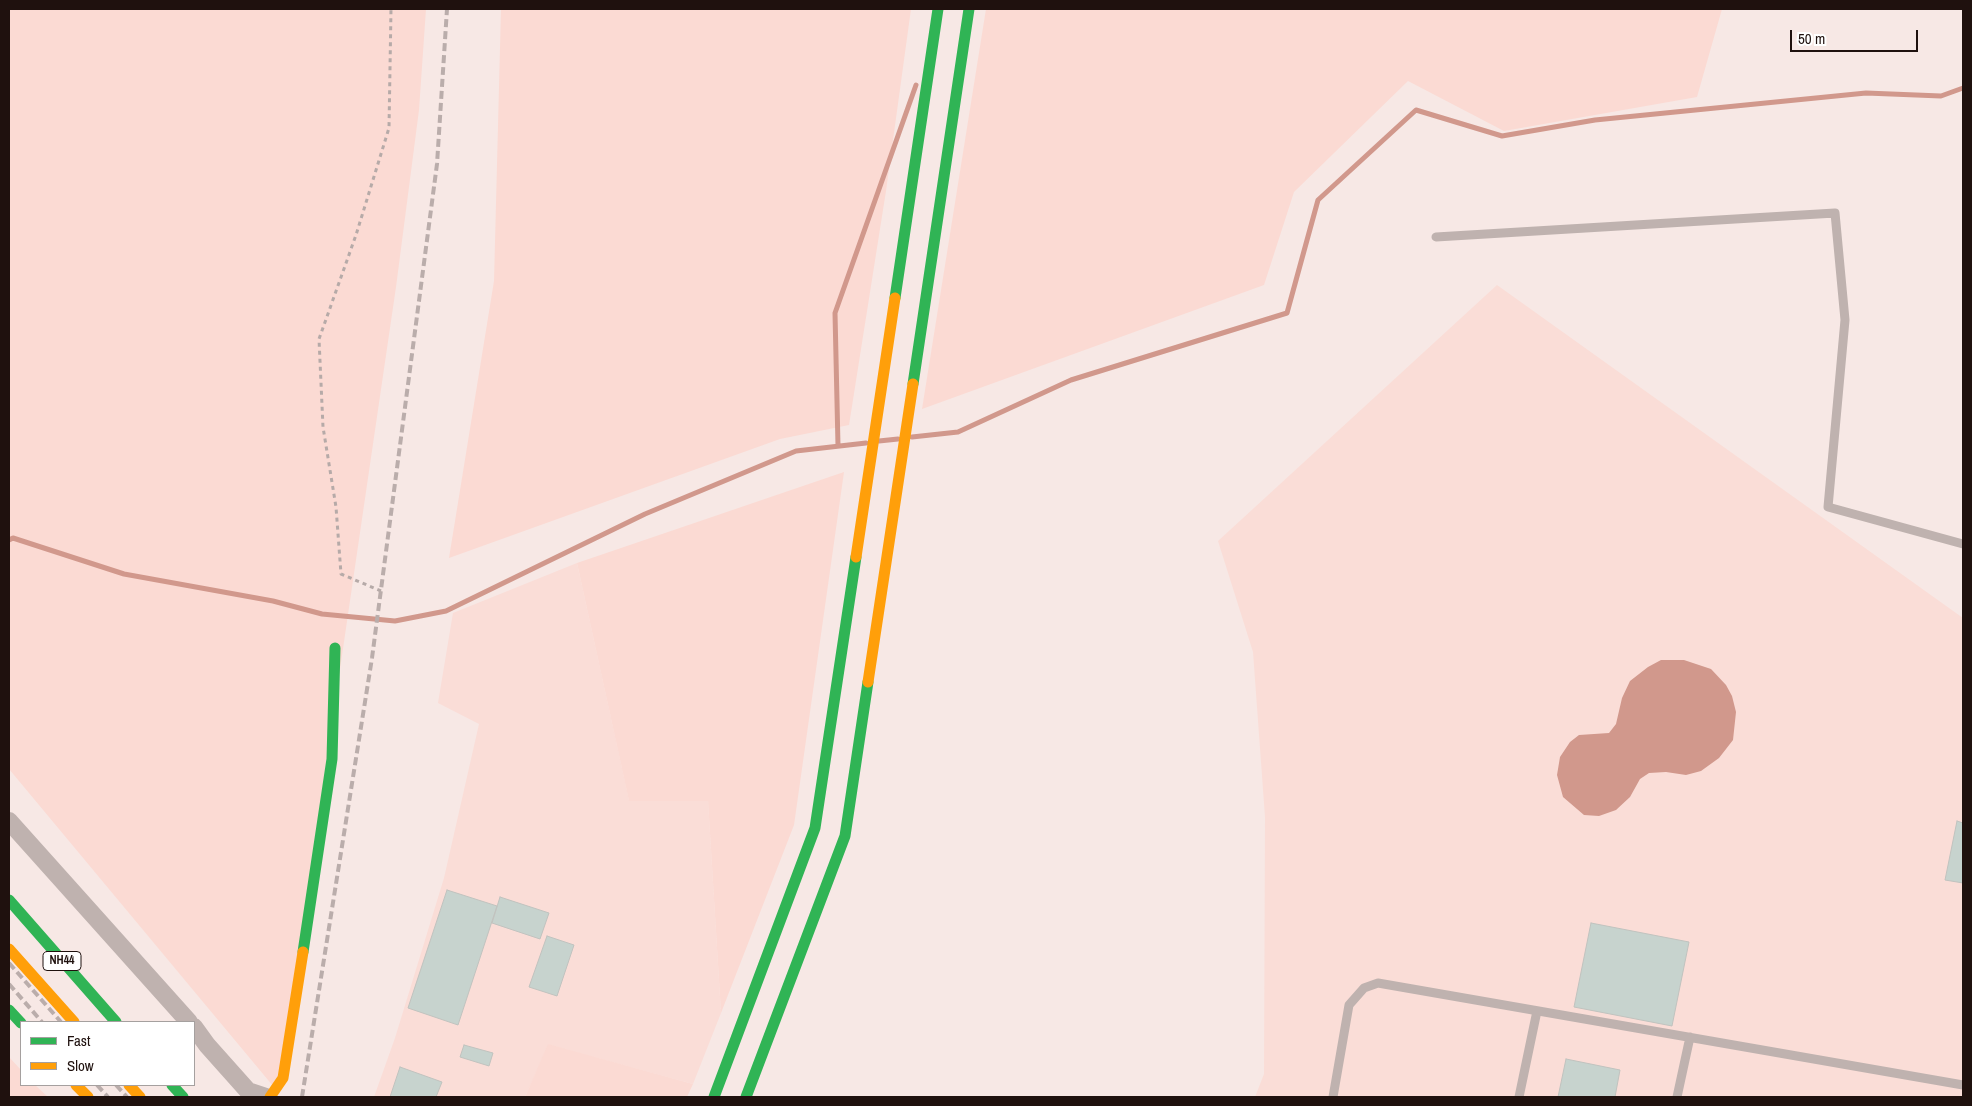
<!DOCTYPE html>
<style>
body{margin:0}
#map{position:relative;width:1972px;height:1106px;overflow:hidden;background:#f7e8e5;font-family:"Archivo Narrow",sans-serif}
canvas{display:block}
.frame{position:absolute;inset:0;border:10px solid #1f110e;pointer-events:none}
.legend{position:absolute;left:20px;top:1021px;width:175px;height:65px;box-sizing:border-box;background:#fff;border:1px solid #a5a09f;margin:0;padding:6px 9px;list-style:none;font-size:15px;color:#1f110e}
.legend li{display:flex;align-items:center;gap:10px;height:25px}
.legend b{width:25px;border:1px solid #a5a09f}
.scale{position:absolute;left:1790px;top:30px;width:128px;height:22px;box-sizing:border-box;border:2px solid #1f110e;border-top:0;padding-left:6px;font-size:15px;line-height:18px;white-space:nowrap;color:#1f110e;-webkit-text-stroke:4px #fff;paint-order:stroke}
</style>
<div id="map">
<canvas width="1972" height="1106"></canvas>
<div class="frame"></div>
<ul class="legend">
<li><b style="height:6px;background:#30b455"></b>Fast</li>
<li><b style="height:6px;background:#ff9f0a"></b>Slow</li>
</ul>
<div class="scale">50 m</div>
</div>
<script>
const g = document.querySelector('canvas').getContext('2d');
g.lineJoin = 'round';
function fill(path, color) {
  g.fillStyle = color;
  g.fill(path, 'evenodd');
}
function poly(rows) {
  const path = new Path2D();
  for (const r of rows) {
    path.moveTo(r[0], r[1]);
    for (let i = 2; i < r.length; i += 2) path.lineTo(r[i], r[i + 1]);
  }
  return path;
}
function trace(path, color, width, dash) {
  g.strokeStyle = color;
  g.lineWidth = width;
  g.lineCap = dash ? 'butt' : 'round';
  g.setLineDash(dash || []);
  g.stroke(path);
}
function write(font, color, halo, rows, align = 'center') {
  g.font = font + ' "Archivo Narrow",sans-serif';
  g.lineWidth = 4.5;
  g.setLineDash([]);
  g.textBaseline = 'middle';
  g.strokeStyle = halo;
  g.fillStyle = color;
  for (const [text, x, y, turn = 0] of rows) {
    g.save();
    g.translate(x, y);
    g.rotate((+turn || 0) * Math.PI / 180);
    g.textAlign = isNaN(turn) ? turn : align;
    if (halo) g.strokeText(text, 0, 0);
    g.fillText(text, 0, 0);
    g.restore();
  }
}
const built = poly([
 [1497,285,1963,618,1963,1097,1255,1097,1264,1074,1265,817,1253,652,1218,541],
 [577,563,629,800,708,800,721,1013,693,1084,549,1045,525,1097,374,1097,395,1038,444,878,479,724,438,703,453,613]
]);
const green = poly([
 [9,9,426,9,419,110,396,287,278,1092,9,769],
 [501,9,911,9,886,191,849,425,780,439,449,558,494,281],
 [986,9,1722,9,1697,97,1504,131,1408,81,1294,192,1264,285,922,409],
 [844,472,794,825,721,1013,708,801,629,801,577,563],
 [548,1044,693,1084,687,1097,525,1097],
 [9,1057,21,1070,21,1085,35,1085,48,1097,9,1097]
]);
const water = poly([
 [1661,660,1684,660,1711,669,1726,685,1732,696,1736,712,1733,740,1719,758,1701,771,1686,775,1666,772,1649,773,1640,779,1630,797,1616,810,1599,816,1584,815,1563,797,1557,775,1560,757,1570,742,1579,735,1609,733,1616,724,1622,698,1630,681,1648,667]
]);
const stream = poly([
 [912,437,958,432,1071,380,1287,313,1318,200,1416,110,1502,136,1595,120,1866,93,1941,96,1963,88],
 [879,441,898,439],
 [838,446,835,313,916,85],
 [9,540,13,538,124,574,273,601,322,614,395,621,446,611,645,514,796,451,866,443]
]);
const building = poly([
 [1957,821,1963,823,1963,883,1945,880,1957,821],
 [447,890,497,906,458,1025,408,1008,447,890],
 [500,897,549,913,540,939,492,923,500,897],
 [1591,923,1689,942,1672,1026,1574,1007,1591,923],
 [547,936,574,945,557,996,529,987,547,936],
 [464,1045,493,1053,489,1066,460,1057,464,1045],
 [1566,1059,1620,1070,1615,1097,1558,1097,1566,1059],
 [400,1067,442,1082,436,1097,390,1097,400,1067]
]);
const path = poly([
 [381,591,341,574,336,507,323,427,319,339,356,235,389,128,391,9]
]);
const lane = poly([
 [1436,237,1835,213,1845,320,1828,507,1963,544],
 [1333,1097,1349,1005,1364,988,1378,983,1963,1085],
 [1519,1097,1537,1011],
 [1677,1097,1690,1037]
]);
const street = poly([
 [9,821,189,1022],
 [194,1027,207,1045,248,1091,266,1097]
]);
const fast = poly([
 [895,298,938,9],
 [913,384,969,9],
 [9,900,116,1022],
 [303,952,332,759,335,648],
 [9,1010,21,1023],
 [172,1085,183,1097],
 [714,1097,815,828,856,557],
 [746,1097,845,836,868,682]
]);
const slow = poly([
 [856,557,895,298],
 [868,682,913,384],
 [9,949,74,1022],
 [76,1085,88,1097],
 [129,1085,140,1097],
 [270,1097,283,1078,303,952]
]);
const rail = poly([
 [9,963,61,1022],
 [9,984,42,1022],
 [97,1085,108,1097],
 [116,1085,127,1097],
 [302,1097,372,658,437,164,447,9]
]);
const shields = [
 [62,961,38]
];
const shieldNames = [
 ["NH44",62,961]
];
fill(built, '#faddd7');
fill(green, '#fbdad3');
fill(water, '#d1988c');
trace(stream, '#d1988c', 5);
fill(building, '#c7d3ce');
trace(building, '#c1c3bf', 1);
trace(path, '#b6aaa8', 3, [4, 4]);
trace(lane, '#bfb2af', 9);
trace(street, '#bfb2af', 18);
trace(fast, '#30b455', 11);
trace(slow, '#ff9f0a', 11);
trace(rail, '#baadab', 4, [8, 4]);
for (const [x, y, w] of shields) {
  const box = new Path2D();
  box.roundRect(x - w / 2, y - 9.5, w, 19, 4);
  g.fillStyle = '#fff';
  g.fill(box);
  trace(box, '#1f110e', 1);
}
write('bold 12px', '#1f110e', null, shieldNames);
</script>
